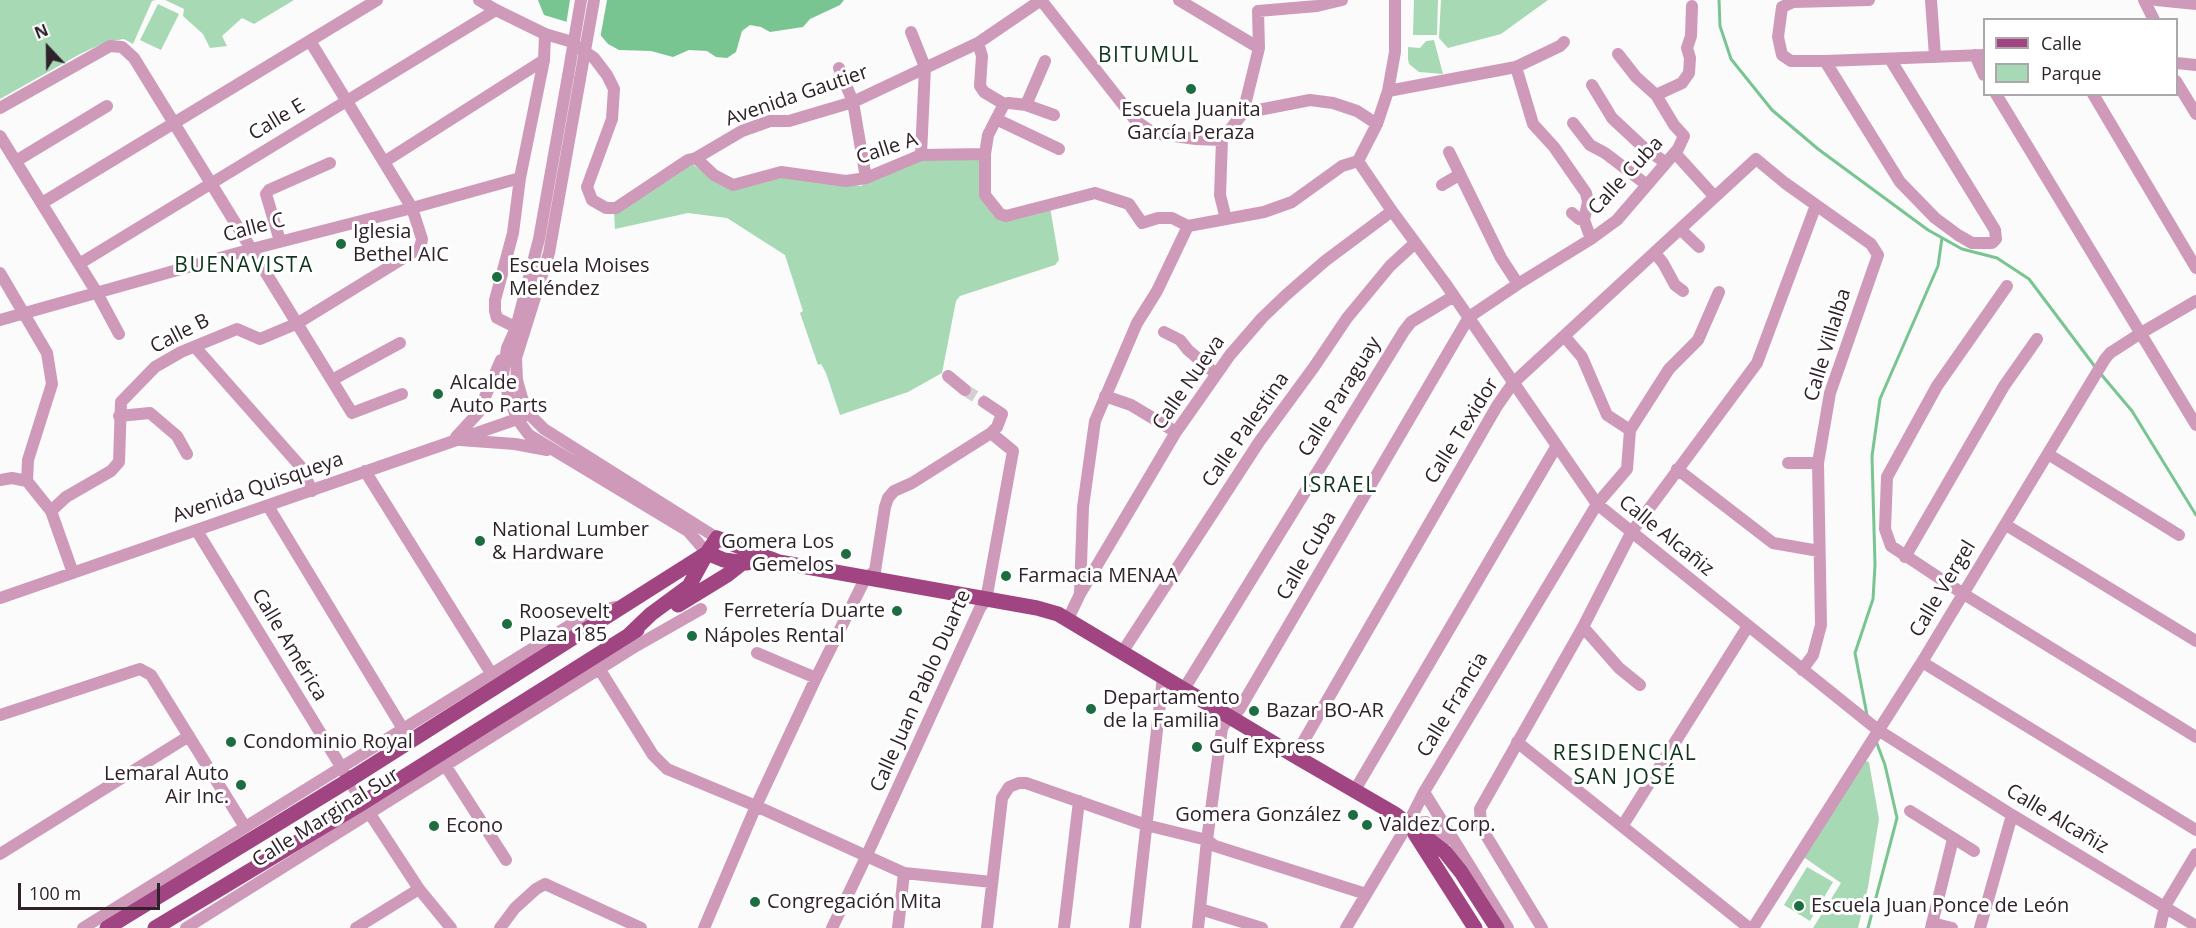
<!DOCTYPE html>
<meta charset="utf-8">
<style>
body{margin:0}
#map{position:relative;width:2196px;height:928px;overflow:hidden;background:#fbfbfb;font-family:"Open Sans",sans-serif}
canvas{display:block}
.legend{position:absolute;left:1983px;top:18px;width:195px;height:78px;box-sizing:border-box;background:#fff;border:2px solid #aca7aa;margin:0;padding:8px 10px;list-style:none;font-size:18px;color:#2f222a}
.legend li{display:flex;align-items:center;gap:12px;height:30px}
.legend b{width:30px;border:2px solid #aca7aa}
.north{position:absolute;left:18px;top:18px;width:60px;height:60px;-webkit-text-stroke:4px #fff;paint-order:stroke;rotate:338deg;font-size:16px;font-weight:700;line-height:24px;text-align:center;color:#2f222a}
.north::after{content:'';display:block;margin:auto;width:21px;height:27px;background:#2f222a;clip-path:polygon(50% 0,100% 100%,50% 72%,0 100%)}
.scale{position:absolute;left:18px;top:883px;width:142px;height:27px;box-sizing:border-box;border:3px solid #2f222a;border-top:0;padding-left:8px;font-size:18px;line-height:21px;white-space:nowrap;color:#2f222a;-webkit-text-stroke:4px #fff;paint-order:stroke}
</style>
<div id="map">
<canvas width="2196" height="928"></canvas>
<ul class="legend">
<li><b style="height:8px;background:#a04582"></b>Calle</li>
<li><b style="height:16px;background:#a7d9b5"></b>Parque</li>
</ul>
<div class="north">N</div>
<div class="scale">100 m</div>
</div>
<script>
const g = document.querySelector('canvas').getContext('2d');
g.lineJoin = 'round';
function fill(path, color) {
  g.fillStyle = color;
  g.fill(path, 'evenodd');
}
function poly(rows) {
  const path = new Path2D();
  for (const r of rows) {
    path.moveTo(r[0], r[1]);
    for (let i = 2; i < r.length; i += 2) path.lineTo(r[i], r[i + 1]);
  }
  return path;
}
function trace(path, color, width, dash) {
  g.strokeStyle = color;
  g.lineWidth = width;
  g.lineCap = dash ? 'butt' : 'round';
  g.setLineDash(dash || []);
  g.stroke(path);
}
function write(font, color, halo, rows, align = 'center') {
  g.font = font + ' "Open Sans",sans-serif';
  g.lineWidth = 6;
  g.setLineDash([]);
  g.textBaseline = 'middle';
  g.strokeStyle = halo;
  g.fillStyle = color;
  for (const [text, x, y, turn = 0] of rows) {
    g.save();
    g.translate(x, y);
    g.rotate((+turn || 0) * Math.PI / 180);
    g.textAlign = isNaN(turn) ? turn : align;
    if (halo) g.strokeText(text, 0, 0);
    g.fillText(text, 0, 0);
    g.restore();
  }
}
const green = poly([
 [0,0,156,0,152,1,133,44,124,39,106,42,80,54,0,99],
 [165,0,294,0,254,24,242,18,222,36,227,46,210,48,203,34,183,16,184,9],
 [1414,0,1438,0,1437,35,1413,35],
 [1441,0,1548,0,1501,34,1448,48,1439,38],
 [158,4,179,14,161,50,140,40],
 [1434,40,1443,74,1419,72,1409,64,1408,59,1408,47,1420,48,1426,41],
 [982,156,983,195,1001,219,1050,207,1059,260,1055,265,960,296,956,301,942,373,908,392,840,415,826,373,821,364,818,365,800,313,803,311,785,255,727,218,688,213,615,229,614,212,691,163,721,185,779,174,861,186,872,178,918,157],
 [1862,760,1869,762,1879,819,1868,887,1858,928,1813,928,1841,883,1802,856],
 [1807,867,1833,882,1810,921,1784,905]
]);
const water = poly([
 [538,0,844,0,840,5,810,19,803,27,770,32,761,27,750,25,742,31,736,52,727,58,716,57,707,51,689,50,673,57,651,51,619,50,608,44,597,31,544,15]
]);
const pier = poly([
 [570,0,607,0,600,39,596,34,566,25]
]);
const stream = poly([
 [1719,0,1720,26,1731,59,1772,110,1818,149,1928,230,1962,249,1997,258,2029,279,2096,368],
 [2100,373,2132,411,2196,515],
 [1867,715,1855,653,1873,599,1875,565,1872,456,1880,399,1938,266,1942,238],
 [1868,928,1897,818,1885,765,1876,741]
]);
const minorTunnel = poly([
 [965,390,984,402]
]);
const minor = poly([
 [479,0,496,10,545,34,544,60,520,178,513,233,495,300,495,311,497,318,521,330],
 [1179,0,1259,48],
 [1869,0,1793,2,1782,7,1778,37,1782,55,1791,61,1825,61,1984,55],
 [1931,0,1935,56],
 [2144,0,2154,20],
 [2156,0,2196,4],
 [911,32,925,67,921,155],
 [545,34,569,41,594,58,607,75,614,89,612,119,587,187,592,200,606,208,616,208,688,160,696,158,742,131,770,121,789,121,853,102,978,43,1041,0,1136,121,1153,133,1196,139,1222,140],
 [978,43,982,56,980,86,984,92,1004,104],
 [1975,55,1984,75],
 [1825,61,1900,182,1935,218,1958,235,1972,243,1992,243,1996,239,1995,230,1890,59],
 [2176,63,2196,65],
 [1516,67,1533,124,1554,147,1586,193,1588,202,1584,220,1591,239],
 [839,68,853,102,866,178],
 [568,76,539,239,516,328,507,348,503,375,505,385,517,419,529,435,688,531,707,553],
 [580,79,549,253,516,358,517,380,522,398,529,414,544,429,717,538],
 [2176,81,2196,114],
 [1592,85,1612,118,1642,146,1666,163],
 [1388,91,1516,67,1560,46,1564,42],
 [1996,94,2196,425],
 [2093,94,2196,268],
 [1656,95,1682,83,1689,73,1690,58,1687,48,1691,36,1692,6],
 [1026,105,1045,61],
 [0,108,110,46,122,47,134,58,352,413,402,394],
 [1243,113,1310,100,1333,103,1357,111,1377,124],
 [1054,115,1026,105,1009,103,1004,104,988,135,985,154,985,195,1000,214,1006,216,1095,193,1129,204,1142,223,1158,218,1172,218,1188,226,1264,212,1292,202,1342,166,1358,161],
 [996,119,1059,149],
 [1573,123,1590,145,1605,153,1647,185],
 [0,136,97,293,119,334],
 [1449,152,1501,258,1518,284],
 [1675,153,1714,196],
 [696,158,714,175,733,185,781,172,846,181,866,178,921,155,985,154],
 [16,161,107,106],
 [1358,161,1392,211,1445,283,1597,504,1878,730,2012,815,2196,926],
 [1358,161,1377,124,1388,91,1395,52,1395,0],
 [384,162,544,60],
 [1442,185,1459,175],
 [42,203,377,0],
 [1572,213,1579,219,1584,220],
 [1226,219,1220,195,1222,140,1243,113,1259,48,1258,11,1317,6,1342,0],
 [1680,229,1699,247],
 [280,241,266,194,269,190,330,163],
 [1655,253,1663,263,1675,285,1683,291],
 [79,264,496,10],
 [0,273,47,353,52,384,28,460,27,481,51,511,73,573],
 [2007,286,1937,386,1887,477,1885,529,1891,546,1962,593,2196,737],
 [0,320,252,249,412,208,520,178],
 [1164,332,1180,340,1188,350,1216,374],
 [1565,337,1582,357,1607,415,1630,430],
 [195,347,301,467,312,491],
 [948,376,965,390],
 [332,380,400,343],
 [1105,396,1131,405,1176,432],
 [119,416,150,413,177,436,187,454],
 [456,437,478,413,501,360],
 [460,440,515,444,547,450],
 [2048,454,2179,535],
 [1788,463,1818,463],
 [1677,469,1773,543,1819,551],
 [365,471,491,673],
 [0,480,12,478,27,481],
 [268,506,403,729],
 [51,511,66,497,111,471,119,462,121,402,155,367,181,352,237,329,260,339,298,323,420,248,422,239,412,208,310,41],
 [2006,525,2196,641],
 [197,531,370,814,419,889,451,928],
 [1905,557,2004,386,2037,339],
 [1080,593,1083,507,1095,421,1137,323,1157,291,1188,226],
 [0,598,523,417],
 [1068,619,1080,594,1176,432,1230,355,1262,318,1286,295,1325,261,1392,211],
 [1583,627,1619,668,1640,685],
 [1123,651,1259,442,1314,367,1347,318,1390,266,1415,243],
 [757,653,816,678],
 [1922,662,2196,830],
 [600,670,653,755,667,769,756,806,904,873,992,882],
 [1184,689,1404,331,1411,322,1454,296],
 [0,715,140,669,151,675,245,827],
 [1517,742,1749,928],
 [1295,756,1497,406,1513,383,1756,159,1785,183,1871,244,1878,255,1830,393,1818,463,1821,625,1813,655,1802,670],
 [445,765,506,860],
 [1355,790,1556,447],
 [1424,792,1508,928],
 [1910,811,1974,851],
 [1408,824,1426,822,1448,839],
 [1623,825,1748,626],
 [0,854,189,736],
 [1200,909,1262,928],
 [1932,923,1952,928],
 [83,928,583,617,615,607],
 [186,928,636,646,701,609],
 [356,928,419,889],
 [500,928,515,908,536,889,545,884,641,928],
 [704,928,756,806,816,678,865,579,875,571,885,507,888,498,894,491,912,483,991,433,997,427,1002,414,984,402],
 [832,928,866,857,980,608,986,600,1013,451,991,433],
 [898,928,904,873],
 [987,928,1002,798,1009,787,1019,783,1026,783,1146,825,1207,840,1215,846,1366,894],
 [1064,928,1079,801],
 [1135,928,1163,676],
 [1198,928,1207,840,1222,728,1229,717,1239,710,1469,317,1518,284,1591,239,1617,220,1678,149,1684,136,1674,125,1656,95,1636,77,1618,54],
 [1346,928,1408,824,1424,792,1597,504,1627,469,1630,430,1669,369,1698,340,1719,292],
 [1542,928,1481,827,1480,809,1583,627,1631,533,1757,363,1816,205],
 [1753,928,1922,662,2105,359,2110,353,2141,333,2196,301],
 [1931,928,1953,839],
 [1980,928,2012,815],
 [2160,928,2165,906,2196,854]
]);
const major = poly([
 [707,553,724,560,747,563],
 [678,605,727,575,741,564],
 [629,635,651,614,689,586,707,553,717,538,779,562,1037,608,1058,614,1295,756,1395,814,1445,852,1461,872,1497,928],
 [1415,834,1475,928],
 [107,928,349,780,707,553],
 [155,928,364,802,637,630]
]);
const minorBridge = poly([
 [568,76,581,0],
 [580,79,594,0]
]);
const markers = [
 [1191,89,6,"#1c6e40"],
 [341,244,6,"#1c6e40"],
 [497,277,6,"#1c6e40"],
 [438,394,6,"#1c6e40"],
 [480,541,6,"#1c6e40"],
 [846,554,6,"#1c6e40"],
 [1006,576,6,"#1c6e40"],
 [897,611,6,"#1c6e40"],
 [507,624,6,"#1c6e40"],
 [692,636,6,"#1c6e40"],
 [1091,709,6,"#1c6e40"],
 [1254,711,6,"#1c6e40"],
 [231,742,6,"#1c6e40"],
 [1197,747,6,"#1c6e40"],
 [241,785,6,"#1c6e40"],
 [1353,815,6,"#1c6e40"],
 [1367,825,6,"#1c6e40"],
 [434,826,6,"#1c6e40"],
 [755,902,6,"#1c6e40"],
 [1799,906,6,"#1c6e40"]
];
const streetNames = [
 ["Avenida Gautier",797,96,-19],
 ["Calle E",277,120,-31],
 ["Calle A",887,149,-18],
 ["Calle Cuba",1626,176,-47],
 ["Calle C",254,228,-15],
 ["Calle B",180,334,-27],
 ["Calle Villalba",1828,345,-73],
 ["Calle Nueva",1189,383,-55],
 ["Calle Paraguay",1340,397,-58],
 ["Calle Palestina",1246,430,-55],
 ["Calle Texidor",1462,431,-58],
 ["Avenida Quisqueya",258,488,-19],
 ["Calle Alcañiz",1666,536,39],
 ["Calle Cuba",1307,556,-60],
 ["Calle Vergel",1943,589,-59],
 ["Calle América",289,645,59],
 ["Calle Juan Pablo Duarte",921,691,-66],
 ["Calle Francia",1453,705,-59],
 ["Calle Marginal Sur",326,818,-32],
 ["Calle Alcañiz",2057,819,31]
];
const poiNames = [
 ["Escuela Juanita",1191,110,"center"],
 ["García Peraza",1191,133,"center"],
 ["Iglesia",353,232],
 ["Bethel AIC",353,255],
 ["Escuela Moises",509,266],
 ["Meléndez",509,289],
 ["Alcalde",450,383],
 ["Auto Parts",450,406],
 ["National Lumber",492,530],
 ["& Hardware",492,553],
 ["Gomera Los",834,542,"right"],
 ["Gemelos",834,565,"right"],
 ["Farmacia MENAA",1018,576],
 ["Ferretería Duarte",885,611,"right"],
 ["Roosevelt",519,612],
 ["Plaza 185",519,635],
 ["Nápoles Rental",704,636],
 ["Departamento",1103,698],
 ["de la Familia",1103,721],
 ["Bazar BO-AR",1266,711],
 ["Condominio Royal",243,742],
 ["Gulf Express",1209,747],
 ["Lemaral Auto",229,774,"right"],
 ["Air Inc.",229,797,"right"],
 ["Gomera González",1341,815,"right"],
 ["Valdez Corp.",1379,825],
 ["Econo",446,826],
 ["Congregación Mita",767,902],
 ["Escuela Juan Ponce de León",1811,906]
];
const neighbourhoodNames = [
 ["BITUMUL",1149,56],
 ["BUENAVISTA",244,266],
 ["ISRAEL",1340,486],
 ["RESIDENCIAL",1625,754],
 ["SAN JOSÉ",1625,778]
];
fill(green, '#a7d9b5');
fill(water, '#78c591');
fill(pier, '#fbfbfb');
trace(stream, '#78c591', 3);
trace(minorTunnel, '#d2d0d1', 12, [12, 6]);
trace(minor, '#cf9aba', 12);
trace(major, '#a04582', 15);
trace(minorBridge, '#cf9aba', 12);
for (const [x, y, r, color] of markers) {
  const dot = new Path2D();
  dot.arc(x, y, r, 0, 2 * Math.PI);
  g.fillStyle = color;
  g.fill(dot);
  trace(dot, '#fff', 2);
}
write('20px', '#2f222a', '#fff', streetNames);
write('20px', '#2f222a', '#fff', poiNames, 'left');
g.letterSpacing = '1.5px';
write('21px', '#0f351e', '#fff', neighbourhoodNames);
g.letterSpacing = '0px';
</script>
